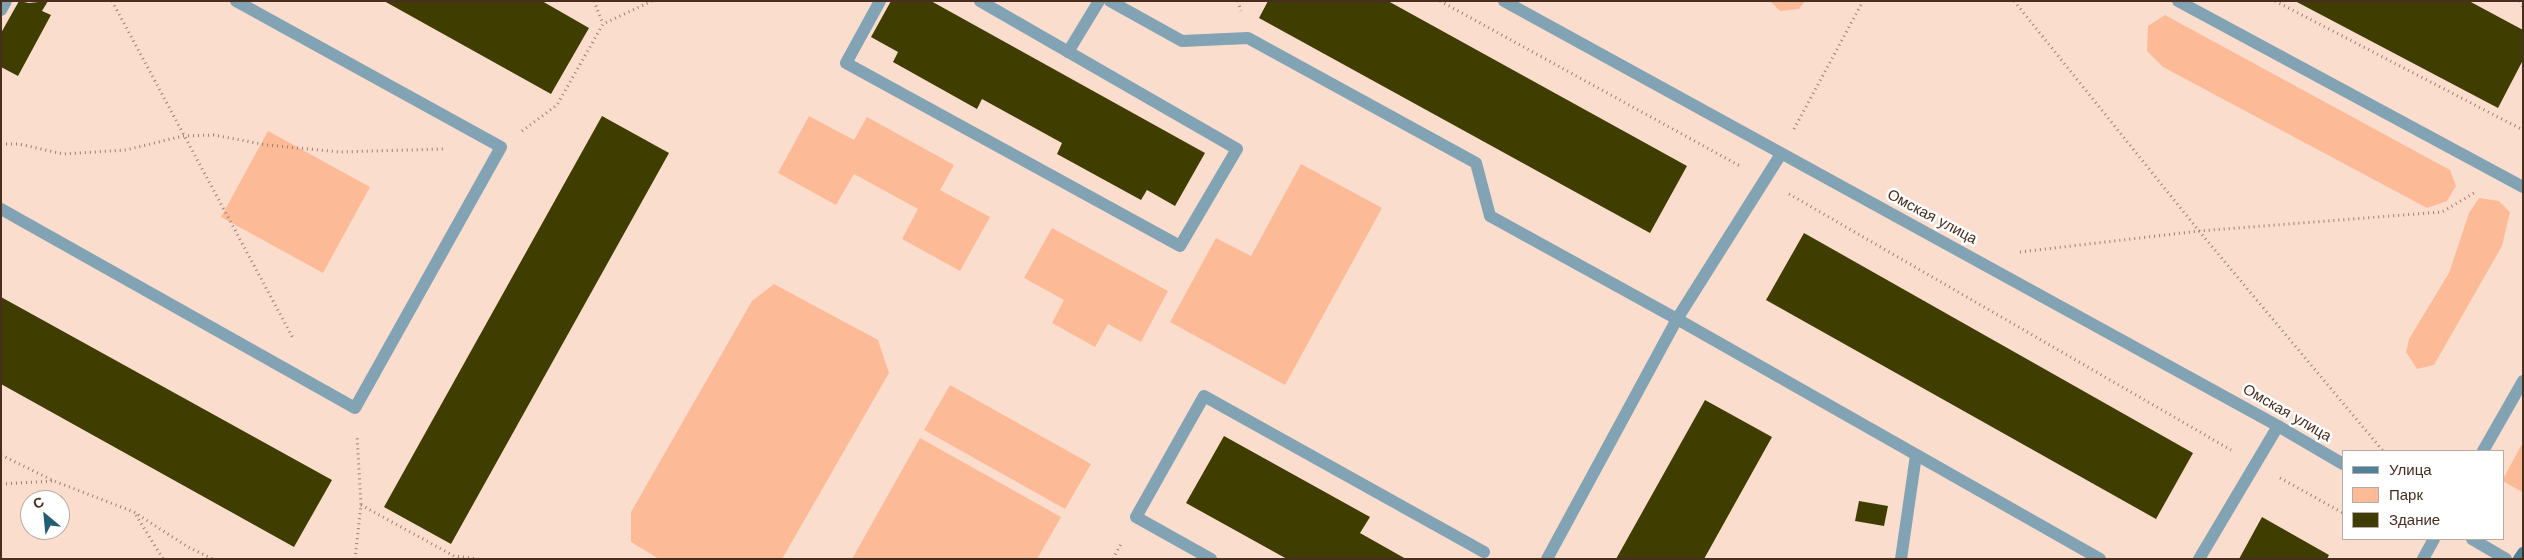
<!DOCTYPE html>
<meta charset="utf-8">
<style>
body{margin:0}
#map{position:relative;width:2524px;height:560px;overflow:hidden;background:#fbddce;font-family:"Work Sans",sans-serif}
canvas{display:block}
.frame{position:absolute;inset:0;border:2px solid #492d1e;pointer-events:none}
.legend{position:absolute;left:2342px;top:450px;width:162px;height:90px;box-sizing:border-box;background:#fff;border:1px solid #b6aba5;margin:0;padding:6px 9px;list-style:none;font-size:15px;color:#492d1e}
.legend li{display:flex;align-items:center;gap:10px;height:25px}
.legend b{width:25px;border:1px solid #b6aba5}
.north{position:absolute;left:20px;top:490px;width:50px;height:50px;box-sizing:border-box;background:#fff;border:1px solid #b6aba5;border-radius:50%;rotate:332deg;font-size:14px;font-weight:700;line-height:20px;text-align:center;color:#492d1e}
.north::after{content:'';display:block;margin:auto;width:18px;height:22px;background:#215d75;clip-path:polygon(50% 0,100% 100%,50% 72%,0 100%)}
</style>
<div id="map">
<canvas width="2524" height="560"></canvas>
<div class="frame"></div>
<ul class="legend">
<li><b style="height:6px;background:#4f839a"></b>Улица</li>
<li><b style="height:14px;background:#fdba97"></b>Парк</li>
<li><b style="height:14px;background:#3f3e00"></b>Здание</li>
</ul>
<div class="north">С</div>
</div>
<script>
const g = document.querySelector('canvas').getContext('2d');
g.lineJoin = 'round';
function fill(path, color) {
  g.fillStyle = color;
  g.fill(path, 'evenodd');
}
function poly(rows) {
  const path = new Path2D();
  for (const r of rows) {
    path.moveTo(r[0], r[1]);
    for (let i = 2; i < r.length; i += 2) path.lineTo(r[i], r[i + 1]);
  }
  return path;
}
function trace(path, color, width, dash) {
  g.strokeStyle = color;
  g.lineWidth = width;
  g.lineCap = dash ? 'butt' : 'round';
  g.setLineDash(dash || []);
  g.stroke(path);
}
function write(font, color, halo, rows, align = 'center') {
  g.font = font + ' "Work Sans",sans-serif';
  g.lineWidth = 5;
  g.setLineDash([]);
  g.textBaseline = 'middle';
  g.strokeStyle = halo;
  g.fillStyle = color;
  for (const [text, x, y, turn = 0] of rows) {
    g.save();
    g.translate(x, y);
    g.rotate((+turn || 0) * Math.PI / 180);
    g.textAlign = isNaN(turn) ? turn : align;
    if (halo) g.strokeText(text, 0, 0);
    g.fillText(text, 0, 0);
    g.restore();
  }
}
const green = poly([
 [1770,1,1805,1,1799,9,1780,11],
 [2165,15,2450,170,2456,186,2447,201,2427,208,2163,67,2147,51,2148,26],
 [809,116,854,140,867,117,954,165,940,190,990,217,960,271,902,239,918,209,854,174,836,205,778,173],
 [268,131,370,187,323,273,221,217],
 [1301,164,1382,208,1285,385,1170,322,1216,238,1251,256],
 [2479,198,2499,201,2510,212,2502,246,2434,365,2417,369,2406,352,2409,339,2449,273,2469,213],
 [1052,228,1168,291,1141,342,1108,324,1095,347,1052,323,1064,300,1024,278],
 [774,284,878,340,889,373,782,559,659,559,631,542,631,512,752,301],
 [950,385,1091,464,1065,509,924,430],
 [920,438,1061,517,1037,559,852,559],
 [2523,442,2523,491,2522,492,2503,481,2503,479]
]);
const building = poly([
 [19,1,29,3,48,1,42,11,51,15,18,76,1,67,1,33],
 [384,1,542,1,589,28,551,94],
 [891,1,931,1,1205,153,1175,206,1147,190,1141,200,1057,154,1062,143,982,99,977,109,893,62,898,52,871,37],
 [1268,1,1388,1,1687,166,1650,233,1259,18],
 [2295,1,2469,1,2523,30,2523,60,2498,108],
 [602,116,669,153,451,544,384,507],
 [1804,233,2193,453,2156,519,1766,300],
 [1,297,332,480,294,547,1,384],
 [1705,400,1772,437,1704,559,1616,559],
 [1224,436,1370,517,1360,533,1406,559,1287,559,1186,503],
 [1859,501,1888,506,1884,526,1855,521],
 [2262,517,2329,555,2327,559,2239,559]
]);
const path = poly([
 [112,1,294,340],
 [594,1,603,24],
 [1238,1,1241,11],
 [1440,1,1740,166],
 [2014,1,2199,231,2383,451],
 [2275,1,2523,130],
 [2520,1,2523,7],
 [1794,129,1863,1],
 [522,131,557,105,603,24,652,1],
 [1,144,19,144,63,154,126,150,183,136,214,135,267,145,340,152,444,149],
 [1789,194,2231,450],
 [2020,252,2199,231,2442,212,2474,193],
 [1,455,54,481,134,512,188,547,213,559],
 [2280,478,2343,513],
 [1,484,53,481],
 [361,505,454,556,478,559],
 [136,515,163,559],
 [355,559,361,505,357,435],
 [1113,559,1122,542]
]);
const service = poly([
 [880,1,846,63,1180,246,1237,149,980,1],
 [1110,1,1182,41,1248,38,1476,163,1490,216,1677,319,2100,559],
 [1,10,6,1],
 [1068,52,1099,1],
 [1,209,355,408,501,147,236,1],
 [1211,559,1136,517,1204,396,1484,552],
 [1547,559,1677,319,1781,154],
 [1901,559,1916,455],
 [2199,559,2278,426]
]);
const minor = poly([
 [1504,1,2278,426,2343,464],
 [2178,1,2523,187],
 [2483,451,2523,381],
 [2472,539,2506,559],
 [2423,559,2434,539]
]);
const secondary = poly([
 [2519,559,2523,553]
]);
const streetNames = [
 ["Омская улица",1932,217,28],
 ["Омская улица",2287,413,30]
];
fill(green, '#fdba97');
fill(building, '#3f3e00');
trace(path, '#9c7f70', 3, [1, 4]);
trace(service, '#82a3b3', 12);
trace(minor, '#82a3b3', 12);
trace(secondary, '#4f839a', 12);
write('15px', '#492d1e', '#fff', streetNames);
</script>
